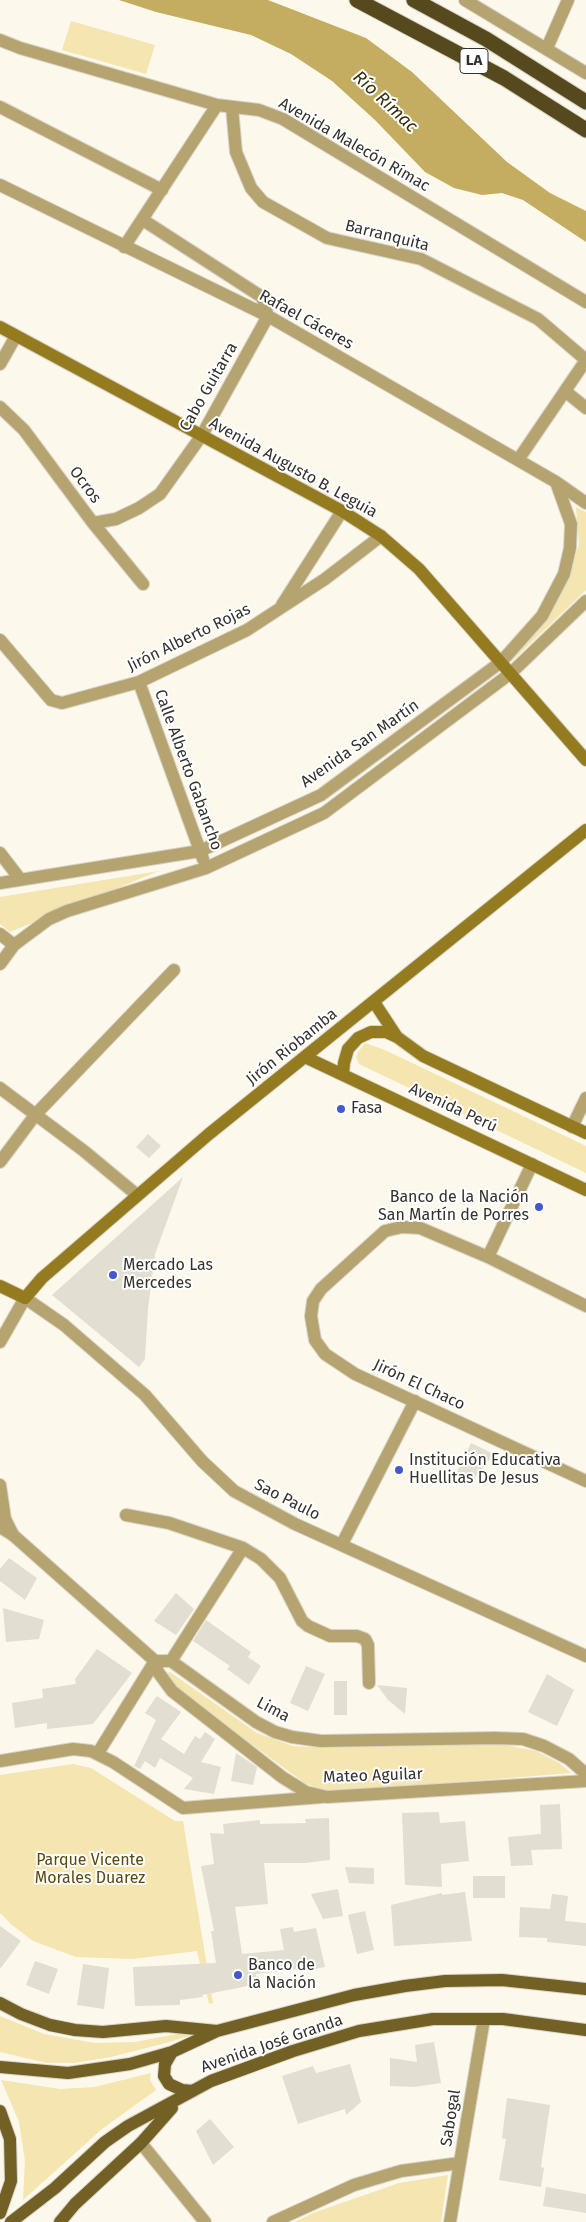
<!DOCTYPE html>
<meta charset="utf-8">
<style>
body{margin:0}
canvas{display:block;background:#fcf8eb}
</style>
<canvas width="586" height="2222"></canvas>
<script>
const g = document.querySelector('canvas').getContext('2d');
g.lineJoin = 'round';
function fill(path, color) {
  g.fillStyle = color;
  g.fill(path, 'evenodd');
}
function poly(rows) {
  const path = new Path2D();
  for (const r of rows) {
    path.moveTo(r[0], r[1]);
    for (let i = 2; i < r.length; i += 2) path.lineTo(r[i], r[i + 1]);
  }
  return path;
}
function trace(path, color, width, dash) {
  g.strokeStyle = color;
  g.lineWidth = width;
  g.lineCap = dash ? 'butt' : 'round';
  g.setLineDash(dash || []);
  g.stroke(path);
}
function write(font, color, halo, rows, align = 'center') {
  g.font = font + ' "Fira Sans",sans-serif';
  g.lineWidth = 4;
  g.setLineDash([]);
  g.textBaseline = 'middle';
  g.strokeStyle = halo;
  g.fillStyle = color;
  for (const [text, x, y, turn = 0] of rows) {
    g.save();
    g.translate(x, y);
    g.rotate((+turn || 0) * Math.PI / 180);
    g.textAlign = isNaN(turn) ? turn : align;
    if (halo) g.strokeText(text, 0, 0);
    g.fillText(text, 0, 0);
    g.restore();
  }
}
const green = poly([
 [71,21,155,45,146,74,62,50],
 [576,507,586,512,586,590,512,661,510,660,539,630,568,580,579,544],
 [159,871,10,932,0,924,0,897],
 [365,1043,385,1050,586,1146,586,1173,359,1064,356,1057,358,1052],
 [170,1672,257,1733,293,1746,329,1748,501,1744,536,1751,559,1763,571,1773,336,1792,319,1789,305,1783,164,1681,167,1673],
 [73,1764,91,1768,175,1821,183,1821,213,2003,209,2004,197,1951,133,1959,76,1957,33,1941,12,1925,0,1913,0,1775],
 [0,2016,44,2034,95,2043,135,2042,192,2031,189,2036,166,2043,111,2057,74,2063,47,2063,0,2052],
 [151,2073,150,2080,156,2090,102,2129,23,2200,25,2161,19,2122,1,2080,60,2089,95,2087],
 [448,2175,441,2222,295,2222,313,2213,399,2183]
]);
const water = poly([
 [119,0,268,0,366,38,412,72,507,162,550,193,586,211,586,242,523,200,502,193,482,195,454,188,425,172,375,120,332,81,291,54,251,35,156,12]
]);
const building = poly([
 [148,1134,161,1146,149,1158,136,1147],
 [183,1177,155,1254,148,1309,145,1359,139,1367,52,1295],
 [471,1443,494,1454,472,1481,456,1474],
 [9,1558,37,1578,25,1600,0,1581,0,1569],
 [176,1593,194,1609,176,1635,154,1621],
 [3,1608,44,1620,39,1639,6,1642],
 [206,1620,251,1652,248,1657,261,1666,249,1685,227,1669,230,1666,193,1641],
 [97,1649,132,1673,93,1724,47,1729,47,1723,15,1728,12,1703,43,1698,42,1689,76,1684,75,1679],
 [306,1666,325,1674,308,1711,290,1703],
 [547,1674,574,1690,557,1726,528,1712],
 [334,1681,347,1681,347,1715,334,1715],
 [377,1685,407,1688,405,1714,388,1700],
 [157,1696,181,1712,161,1739,184,1754,195,1736,200,1739,205,1732,215,1739,201,1762,221,1767,214,1794,184,1789,193,1778,160,1758,155,1768,145,1761,140,1769,134,1766,156,1720,145,1713],
 [236,1753,257,1767,253,1785,231,1781],
 [560,1804,562,1849,531,1850,533,1865,511,1866,508,1837,541,1834,540,1805],
 [439,1812,440,1823,465,1821,469,1861,441,1864,442,1887,405,1885,402,1813],
 [329,1818,330,1860,305,1863,264,1863,268,1904,235,1907,242,1954,284,1950,280,1929,293,1927,294,1932,316,1928,325,1967,308,1970,308,1968,256,1974,258,1984,202,1995,203,1997,180,2000,180,2005,135,2006,133,1967,216,1963,211,1931,214,1931,201,1866,214,1864,210,1833,224,1834,223,1824,260,1820,260,1824,306,1823,305,1819],
 [345,1867,374,1868,374,1884,349,1883],
 [473,1876,505,1876,505,1898,473,1898],
 [338,1889,343,1916,323,1919,311,1894],
 [465,1892,472,1941,394,1946,391,1905,442,1893,442,1895],
 [552,1894,568,1896,565,1921,586,1923,586,1946,547,1942,547,1938,519,1937,520,1907,550,1909],
 [365,1911,374,1950,357,1954,348,1915],
 [0,1926,21,1941,0,1969],
 [35,1961,58,1969,49,1994,26,1985],
 [83,1964,109,1968,104,2009,77,2005],
 [434,2042,441,2083,414,2087,390,2086,390,2058,417,2062,415,2045],
 [350,2064,361,2102,346,2115,345,2109,298,2124,282,2076,313,2066,316,2073],
 [507,2098,550,2105,541,2167,544,2168,541,2187,499,2180,506,2139,502,2138],
 [210,2119,234,2147,213,2165,196,2131],
 [546,2187,586,2194,586,2213,543,2206]
]);
const pedestrian = poly([
 [141,2143,205,2222]
]);
const minor = poly([
 [0,40,20,48,217,105,259,110,283,119,586,302],
 [547,48,568,0],
 [0,107,162,190],
 [232,108,236,152,251,188,263,202,327,238,421,259,538,319,586,360],
 [0,185,268,316,556,482,586,503],
 [124,247,217,105],
 [0,364,16,336],
 [565,391,586,408],
 [0,407,24,430,93,523,143,584],
 [518,460,586,360],
 [93,523,116,519,139,508,160,494,202,435,268,316,262,297,143,220],
 [282,605,342,511],
 [0,640,51,700,62,703,139,682,247,630,325,579,381,536],
 [139,682,203,859],
 [0,853,20,879],
 [0,883,200,851,321,795,501,662,542,616,564,574,570,548,571,524,556,482],
 [0,934,14,945],
 [0,964,14,945,49,919,67,911,206,868,324,813,511,673,586,601],
 [0,1088,84,1151,137,1195],
 [572,1127,586,1098],
 [0,1162,36,1114,174,970],
 [488,1257,532,1164],
 [25,1298,64,1325,145,1395,202,1461,234,1491,295,1524,586,1656],
 [586,1306,488,1257,420,1228,402,1227,385,1231,321,1289,313,1301,311,1316,315,1340,325,1354,355,1374,586,1481],
 [126,1515,169,1523,243,1548,261,1559,280,1578,302,1621,308,1626,330,1636,357,1636,365,1639,368,1645,369,1683],
 [0,1527,13,1535],
 [342,1544,415,1401],
 [171,1661,243,1548],
 [98,1753,155,1661],
 [0,1761,73,1749,91,1751,113,1762,183,1808,322,1797],
 [273,2222,354,2185,401,2171,460,2163],
 [450,2222,484,2019]
]);
const tertiary = poly([
 [465,0,586,73],
 [0,1342,25,1298],
 [0,1485,5,1519,13,1535,155,1661,171,1661,256,1722,275,1732,292,1737,321,1741,495,1738,523,1739,544,1746,569,1759,586,1774],
 [155,1661,158,1672,172,1691,282,1777,306,1792,327,1797,586,1781]
]);
const secondary = poly([
 [0,327,342,511,381,536,419,569,586,760],
 [374,1002,397,1037,423,1056,586,1133],
 [305,1057,586,1190],
 [343,1075,344,1063,348,1049,358,1038,371,1032,386,1032,397,1037],
 [0,1286,25,1298,42,1278,209,1134,586,830]
]);
const primary = poly([
 [0,2003,21,2014,50,2025,75,2030,103,2032,166,2026,217,2031],
 [172,2052,165,2064,164,2076,169,2084,182,2090,193,2091],
 [0,2067,68,2073,130,2064,172,2052,217,2031,354,1995,405,1986,445,1981,502,1980,586,1989],
 [0,2111,10,2139,11,2181,0,2213],
 [11,2222,55,2188,105,2142,128,2126,211,2081,293,2051,359,2031,433,2019,503,2019,586,2030],
 [60,2222,75,2204,141,2143,172,2108]
]);
const motorway = poly([
 [357,0,504,78,586,130],
 [414,0,486,39,586,102]
]);
const markers = [
 [341,1109,5,"#4657cb"],
 [539,1207,5,"#4657cb"],
 [113,1275,5,"#4657cb"],
 [399,1470,5,"#4657cb"],
 [238,1975,5,"#4657cb"]
];
const shields = [
 [474,61,28]
];
const shieldNames = [
 ["LA",474,61]
];
const streetNames = [
 ["Avenida Malecón Rímac",354,145,30],
 ["Barranquita",387,236,14],
 ["Rafael Cáceres",306,320,29],
 ["Cabo Guitarra",209,387,-60],
 ["Avenida Augusto B. Leguia",293,468,29],
 ["Ocros",85,485,53],
 ["Jirón Alberto Rojas",189,638,-26],
 ["Avenida San Martín",360,744,-35],
 ["Calle Alberto Gabancho",188,770,70],
 ["Jirón Riobamba",292,1047,-39],
 ["Avenida Perú",453,1108,25],
 ["Jirón El Chaco",419,1385,25],
 ["Sao Paulo",287,1500,27],
 ["Lima",273,1710,28],
 ["Mateo Aguilar",373,1776,-2],
 ["Avenida José Granda",272,2044,-19],
 ["Sabogal",451,2118,-81]
];
const poiNames = [
 ["Fasa",351,1109],
 ["Banco de la Nación",529,1198,"right"],
 ["San Martín de Porres",529,1216,"right"],
 ["Mercado Las",123,1266],
 ["Mercedes",123,1284],
 ["Institución Educativa",409,1461],
 ["Huellitas De Jesus",409,1479],
 ["Banco de",248,1966],
 ["la Nación",248,1984]
];
const parkNames = [
 ["Parque Vicente",90,1861],
 ["Morales Duarez",90,1879]
];
const waterNames = [
 ["Río Rímac",385,102,43]
];
fill(green, '#f5e5b1');
fill(water, '#c4ac60');
fill(building, '#e2ded2');
trace(pedestrian, '#d8d4c9', 14);
trace(minor, '#d8d4c9', 14);
trace(tertiary, '#d8d4c9', 14);
trace(secondary, '#d8d4c9', 14);
trace(primary, '#d8d4c9', 14);
trace(motorway, '#d8d4c9', 17);
trace(pedestrian, '#b5a470', 12);
trace(minor, '#b5a470', 12);
trace(tertiary, '#b5a470', 12);
trace(secondary, '#957b20', 12);
trace(primary, '#726024', 12);
trace(motorway, '#56491d', 15);
for (const [x, y, r, color] of markers) {
  const dot = new Path2D();
  dot.arc(x, y, r, 0, 2 * Math.PI);
  g.fillStyle = color;
  g.fill(dot);
  trace(dot, '#fff', 2);
}
for (const [x, y, w] of shields) {
  const box = new Path2D();
  box.roundRect(x - w / 2, y - 12.5, w, 25, 4);
  g.fillStyle = '#fff';
  g.fill(box);
  trace(box, '#33312d', 1);
}
write('bold 15px', '#33312d', null, shieldNames);
write('16px', '#33312d', '#fff', streetNames);
write('16px', '#33312d', '#fff', poiNames, 'left');
write('16px', '#5a490c', '#fff', parkNames);
write('italic 18px', '#382d0a', '#fff', waterNames);
</script>
